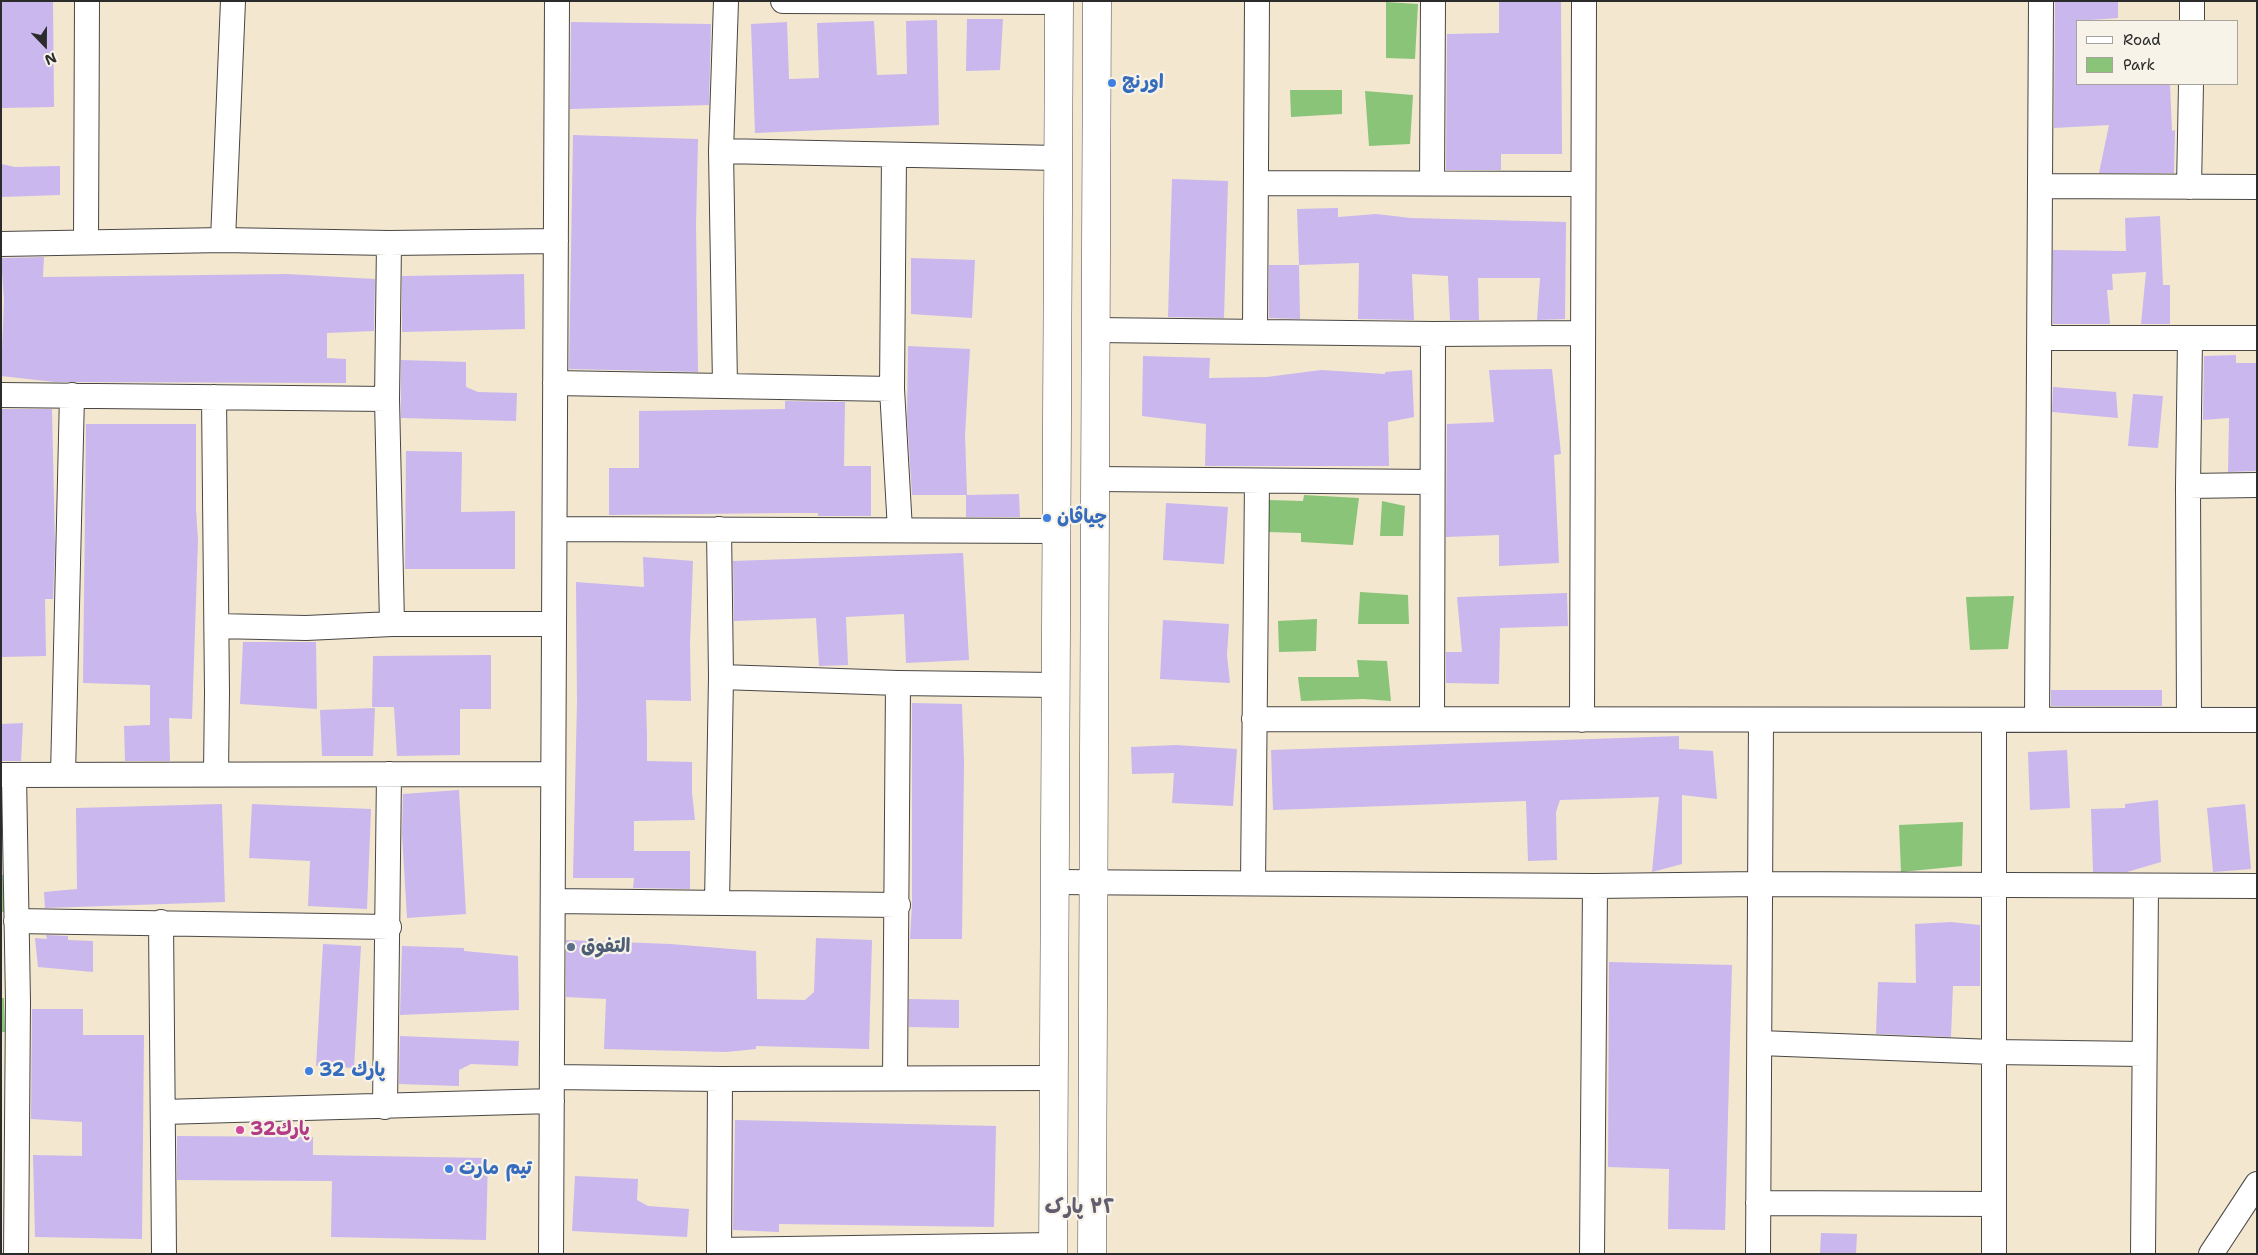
<!DOCTYPE html>
<meta charset="utf-8">
<style>
body{margin:0}
#map{position:relative;width:2258px;height:1255px;overflow:hidden;background:#f3e7d0;font-family:"Shantell Sans",sans-serif}
canvas{display:block}
.frame{position:absolute;inset:0;border:2px solid #2b2b2b;pointer-events:none}
.legend{position:absolute;left:2076px;top:20px;width:162px;height:65px;box-sizing:border-box;background:#f7f3e8;border:1px solid #a5a39c;margin:0;padding:6px 9px;list-style:none;font-size:15px;color:#2b2b2b}
.legend li{display:flex;align-items:center;gap:10px;height:25px}
.legend b{width:25px;border:1px solid #a5a39c}
.north{position:absolute;left:20px;top:20px;width:50px;height:50px;-webkit-text-stroke:4px #f7f3e8;paint-order:stroke;rotate:158deg;font-size:14px;font-weight:700;line-height:20px;text-align:center;color:#2b2b2b}
.north::after{content:'';display:block;margin:auto;width:18px;height:22px;background:#2b2b2b;clip-path:polygon(50% 0,100% 100%,50% 72%,0 100%)}
</style>
<div id="map">
<canvas width="2258" height="1255"></canvas>
<div class="frame"></div>
<ul class="legend">
<li><b style="height:6px;background:#fff"></b>Road</li>
<li><b style="height:14px;background:#89c479"></b>Park</li>
</ul>
<div class="north">N</div>
</div>
<script>
const g = document.querySelector('canvas').getContext('2d');
g.lineJoin = 'round';
function fill(path, color) {
  g.fillStyle = color;
  g.fill(path, 'evenodd');
}
function poly(rows) {
  const path = new Path2D();
  for (const r of rows) {
    path.moveTo(r[0], r[1]);
    for (let i = 2; i < r.length; i += 2) path.lineTo(r[i], r[i + 1]);
  }
  return path;
}
function trace(path, color, width, dash) {
  g.strokeStyle = color;
  g.lineWidth = width;
  g.lineCap = dash ? 'butt' : 'round';
  g.setLineDash(dash || []);
  g.stroke(path);
}
function write(font, color, halo, rows, align = 'center') {
  g.font = font + ' "Shantell Sans","Playpen Sans Arabic",sans-serif';
  g.lineWidth = 4.5;
  g.setLineDash([]);
  g.textBaseline = 'middle';
  g.strokeStyle = halo;
  g.fillStyle = color;
  for (const [text, x, y, turn = 0] of rows) {
    g.save();
    g.translate(x, y);
    g.rotate((+turn || 0) * Math.PI / 180);
    g.textAlign = isNaN(turn) ? turn : align;
    if (halo) g.strokeText(text, 0, 0);
    g.fillText(text, 0, 0);
    g.restore();
  }
}
const green = poly([
 [1386,2,1418,4,1415,59,1386,58],
 [1290,90,1342,90,1342,114,1291,117],
 [1365,91,1413,95,1410,144,1369,146],
 [1304,495,1359,498,1353,545,1301,542,1301,533,1268,532,1269,500,1303,501],
 [1382,501,1405,506,1403,536,1380,536],
 [1360,592,1408,595,1409,624,1358,624],
 [2014,596,2008,649,1970,650,1966,597],
 [1317,619,1316,651,1279,652,1278,621],
 [1357,660,1387,661,1391,701,1363,699,1301,701,1298,677,1359,677],
 [1963,822,1962,866,1901,872,1899,825],
 [1,875,7,875,7,912,1,912],
 [1,998,4,998,5,1032,1,1032]
]);
const building = poly([
 [1,1,53,1,54,107,1,108],
 [1499,1,1561,1,1562,154,1501,154,1501,170,1446,170,1447,34,1499,33],
 [2055,1,2118,1,2118,18,2077,21,2077,84,2170,84,2172,131,2175,130,2174,173,2099,173,2109,125,2054,128],
 [967,19,1003,19,1000,70,966,71],
 [937,20,939,125,755,133,751,24,787,22,789,79,819,78,817,23,874,21,877,75,907,74,906,21],
 [571,22,711,24,709,105,570,109],
 [573,135,698,139,696,225,698,372,569,369],
 [1,164,15,167,60,166,60,195,1,197],
 [1172,179,1228,181,1224,318,1168,317],
 [1338,208,1338,217,1376,214,1411,218,1566,222,1565,319,1537,320,1540,278,1478,278,1479,320,1450,320,1448,276,1412,274,1414,320,1358,319,1359,263,1299,265,1297,209],
 [2160,216,2163,285,2170,285,2170,324,2141,324,2146,272,2112,274,2113,290,2107,290,2110,324,2053,324,2053,250,2126,251,2125,218],
 [44,257,43,277,287,274,375,279,374,331,327,333,327,358,346,359,346,383,55,382,1,376,4,300,1,258],
 [911,258,975,260,972,318,911,314],
 [1269,265,1299,265,1300,319,1269,318],
 [524,274,525,329,402,332,402,276],
 [908,346,970,349,965,435,967,495,1019,494,1020,517,966,517,966,495,912,495,907,417],
 [2236,355,2236,363,2257,363,2257,471,2228,472,2229,418,2203,420,2204,356],
 [1143,356,1210,358,1209,378,1267,377,1321,370,1385,374,1385,372,1412,370,1414,417,1388,422,1389,466,1205,466,1206,424,1142,416],
 [401,360,466,362,466,387,478,392,517,393,516,421,401,418],
 [1552,369,1561,454,1554,455,1559,563,1499,566,1499,535,1446,537,1447,424,1494,422,1489,370],
 [2053,387,2116,392,2118,418,2052,412],
 [2133,394,2163,396,2158,448,2128,446],
 [785,401,845,402,844,466,871,466,871,516,818,516,818,513,785,513,609,515,609,468,639,468,639,411,785,409],
 [1,409,52,409,55,546,53,599,45,599,46,656,1,657],
 [86,424,196,424,196,509,198,540,192,719,169,718,170,761,125,761,124,726,150,725,150,685,83,683],
 [406,451,462,452,461,512,515,511,515,569,405,569],
 [1166,503,1228,507,1224,564,1163,560],
 [963,553,969,660,906,663,904,614,846,617,848,665,819,666,816,618,734,621,733,561],
 [643,557,693,561,690,644,691,701,646,700,647,736,647,761,692,762,692,793,695,820,634,821,634,851,690,851,690,889,633,888,634,878,573,878,577,701,576,582,644,587],
 [1567,593,1568,626,1500,628,1499,684,1446,683,1446,652,1462,652,1457,597],
 [1163,620,1229,624,1227,655,1230,683,1160,679],
 [243,642,316,642,317,709,240,704],
 [491,655,491,709,460,709,460,755,397,756,394,707,372,707,373,656],
 [2051,690,2162,690,2162,706,2051,706],
 [912,703,962,704,964,762,962,939,910,939,912,905],
 [375,708,373,756,322,756,320,710],
 [23,723,21,761,1,761,1,724],
 [1679,736,1679,749,1713,751,1717,799,1682,795,1682,864,1652,872,1659,797,1560,800,1556,812,1557,860,1528,861,1526,801,1273,810,1271,750],
 [1176,745,1237,749,1233,806,1172,803,1174,773,1132,774,1131,747],
 [2067,750,2070,808,2030,810,2028,752],
 [459,790,466,914,407,918,402,834,403,794],
 [2158,800,2161,862,2127,872,2093,872,2091,809,2125,808,2125,804],
 [222,804,225,902,45,908,44,892,77,889,76,808],
 [252,804,371,809,367,909,308,906,310,861,249,858],
 [2245,804,2251,869,2213,872,2207,808],
 [1951,922,1980,925,1980,986,1953,986,1951,1037,1876,1034,1878,982,1916,983,1915,924],
 [46,935,68,936,68,940,93,941,93,972,38,967,35,938,47,939],
 [816,938,872,940,869,1049,756,1046,756,1049,726,1052,604,1049,606,999,566,997,566,940,670,944,756,951,757,999,805,1000,814,992],
 [323,944,361,946,354,1068,316,1066],
 [402,946,464,948,464,951,518,956,519,1010,400,1015],
 [1609,962,1732,965,1725,1230,1668,1229,1669,1169,1608,1167],
 [909,999,959,1000,959,1028,909,1027],
 [32,1009,83,1009,83,1035,144,1035,142,1239,35,1237,33,1155,82,1156,82,1122,31,1119],
 [400,1036,519,1041,518,1066,471,1064,459,1070,459,1086,399,1084],
 [735,1120,996,1126,994,1227,779,1224,779,1232,733,1230],
 [177,1136,313,1137,313,1155,488,1158,486,1240,331,1237,332,1181,177,1180],
 [575,1176,638,1179,637,1200,648,1206,689,1209,687,1237,572,1231],
 [1821,1233,1857,1234,1856,1254,1820,1254]
]);
const street = poly([
 [783,1,1059,2],
 [2192,21,2192,1],
 [721,151,1058,158],
 [894,155,892,389,900,530],
 [1256,183,1583,184],
 [1432,183,1433,1],
 [2040,186,2257,187],
 [2189,187,2191,84],
 [223,240,233,1],
 [86,241,87,1],
 [389,243,387,399,392,624],
 [1,244,223,240,389,243,556,241],
 [1095,330,1433,334,1581,333],
 [1255,331,1257,1],
 [2040,338,2257,338],
 [555,383,892,389],
 [725,385,721,151,726,1],
 [1,395,387,399],
 [214,397,217,692,216,774],
 [1095,479,1432,482],
 [2188,486,2257,485],
 [555,529,1056,531],
 [217,626,306,628,392,624,554,624],
 [721,677,898,683,1056,685],
 [1254,719,2257,720],
 [1432,719,1433,334],
 [1582,720,1584,1],
 [2037,720,2041,1],
 [2189,720,2188,486,2190,338],
 [1,775,553,774],
 [14,775,18,1002,16,1254],
 [63,775,72,395],
 [1055,882,1595,886,1760,884,2257,886],
 [1253,883,1257,481],
 [553,901,898,905],
 [717,903,721,677,719,529],
 [16,921,389,927],
 [161,922,164,1254],
 [1760,1043,1993,1052,2143,1054],
 [552,1077,720,1079,1054,1078],
 [895,1078,898,683],
 [385,1107,389,774],
 [163,1112,552,1101],
 [1758,1203,1994,1204],
 [719,1250,1053,1245],
 [551,1254,557,1],
 [719,1254,720,1079],
 [1592,1254,1595,886],
 [1758,1254,1761,720],
 [1994,1254,1994,720],
 [2143,1254,2146,886],
 [2211,1254,2257,1184]
]);
const secondary = poly([
 [1053,1254,1059,1],
 [1092,1254,1097,1]
]);
const markers = [
 [1112,83,5,"#3f7fe0"],
 [1047,518,5,"#3f7fe0"],
 [571,947,5,"#5c6f8a"],
 [309,1071,5,"#3f7fe0"],
 [240,1130,5,"#d1479c"],
 [449,1169,5,"#3f7fe0"]
];
const shopNames = [
 ["اورنج",1122,83],
 ["چياڤان",1057,518],
 ["32 پارك",319,1071],
 ["تيم مارت",459,1169]
];
const serviceNames = [
 ["التفوق",581,947]
];
const hotelNames = [
 ["32پارك",250,1130]
];
const neighbourhoodNames = [
 ["٣٢ پارک",1080,1208]
];
fill(green, '#89c479');
fill(building, '#c9b7ee');
trace(street, '#494744', 26);
trace(secondary, '#494744', 29);
trace(street, '#fff', 24);
trace(secondary, '#fff', 28);
for (const [x, y, r, color] of markers) {
  const dot = new Path2D();
  dot.arc(x, y, r, 0, 2 * Math.PI);
  g.fillStyle = color;
  g.fill(dot);
  trace(dot, '#f7f3e8', 2);
}
write('bold 19px', '#366cbe', '#f7f3e8', shopNames, 'left');
write('bold 19px', '#4e5e75', '#f7f3e8', serviceNames, 'left');
write('bold 19px', '#b23c85', '#f7f3e8', hotelNames, 'left');
write('bold 20px', '#625c6f', '#f7f3e8', neighbourhoodNames);
</script>
